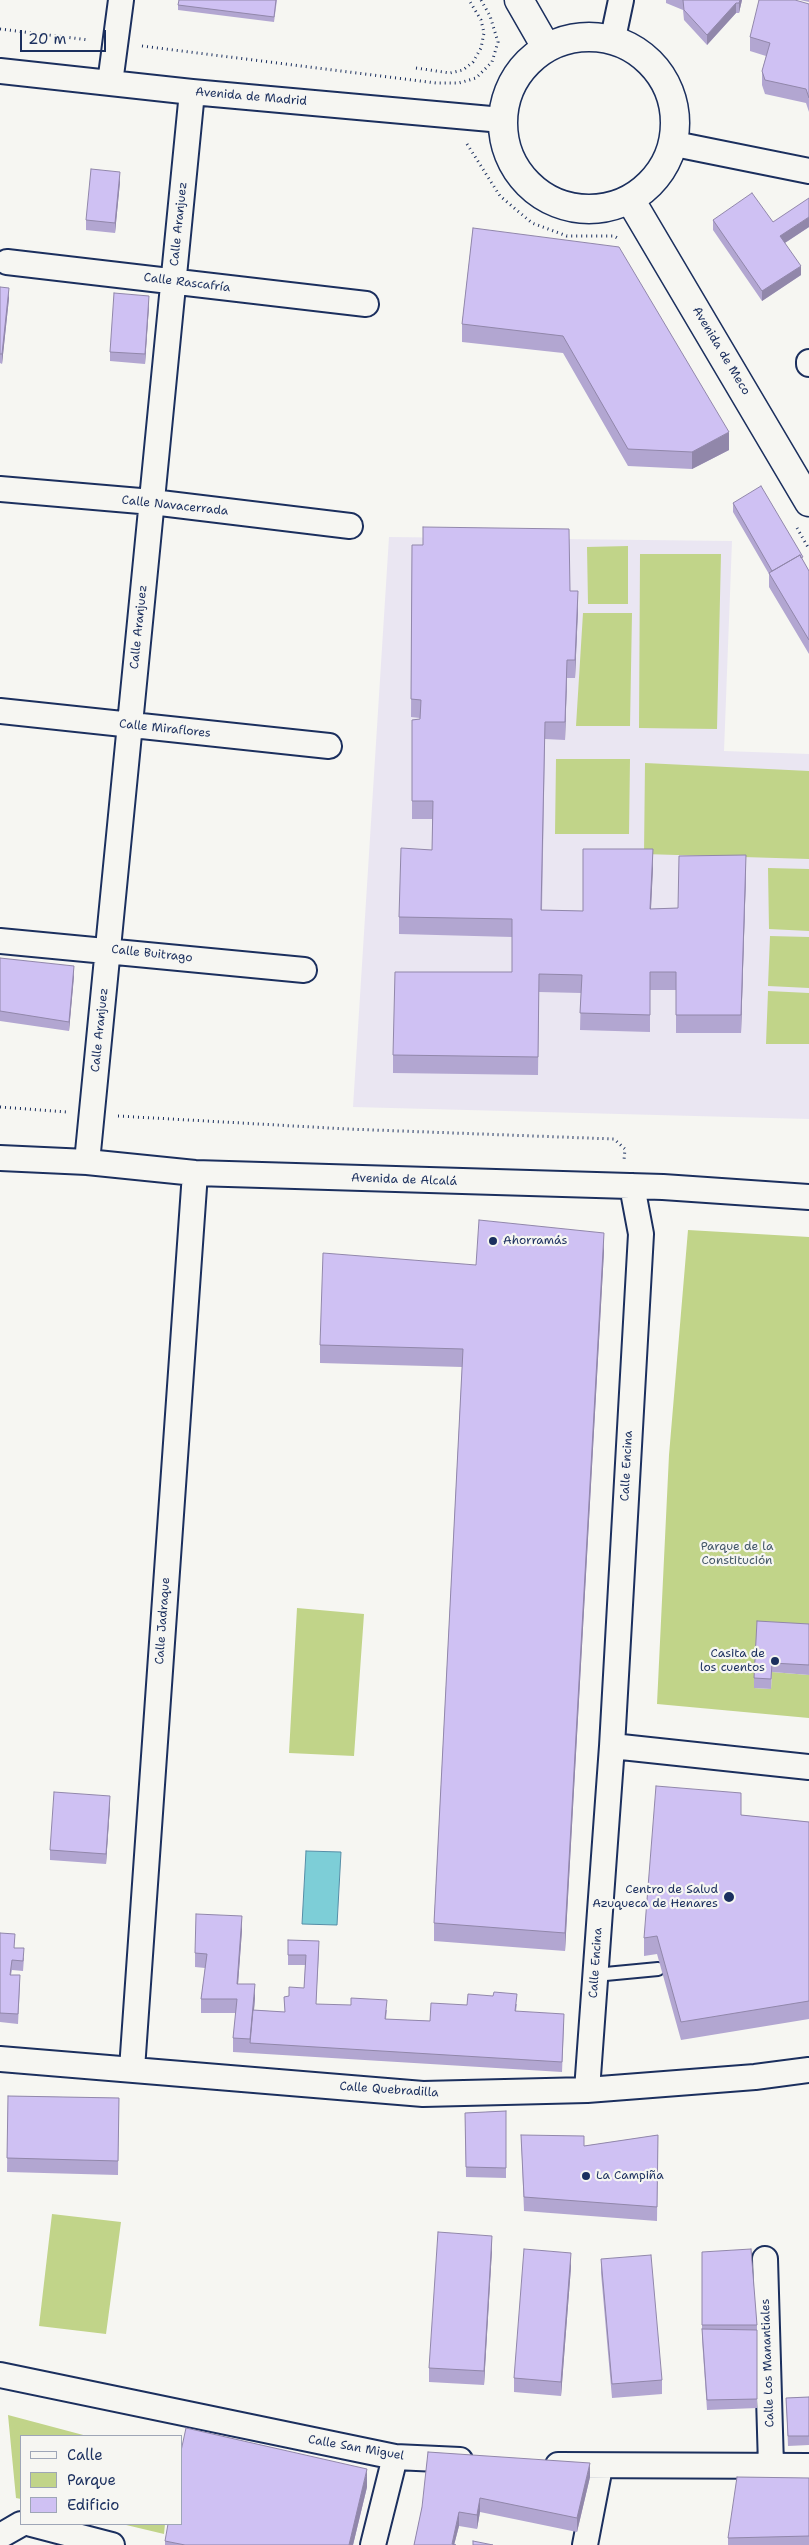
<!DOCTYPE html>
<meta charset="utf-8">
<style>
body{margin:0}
#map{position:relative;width:809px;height:2545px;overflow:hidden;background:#f6f6f2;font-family:"Shantell Sans",sans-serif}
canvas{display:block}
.legend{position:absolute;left:20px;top:2435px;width:162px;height:90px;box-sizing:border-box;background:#f6f6f2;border:1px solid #9ea6b7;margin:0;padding:6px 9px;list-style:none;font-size:15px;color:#1b2f5e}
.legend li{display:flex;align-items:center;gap:10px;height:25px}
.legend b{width:25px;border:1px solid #9ea6b7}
.scale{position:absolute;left:20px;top:30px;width:86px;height:22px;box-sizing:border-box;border:2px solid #1b2f5e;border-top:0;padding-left:6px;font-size:15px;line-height:18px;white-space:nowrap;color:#1b2f5e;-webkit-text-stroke:4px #f6f6f2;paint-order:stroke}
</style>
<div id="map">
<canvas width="809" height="2545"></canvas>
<ul class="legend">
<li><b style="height:6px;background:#f6f6f2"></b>Calle</li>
<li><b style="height:14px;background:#c1d489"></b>Parque</li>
<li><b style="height:14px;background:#cfc1f3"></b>Edificio</li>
</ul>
<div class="scale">20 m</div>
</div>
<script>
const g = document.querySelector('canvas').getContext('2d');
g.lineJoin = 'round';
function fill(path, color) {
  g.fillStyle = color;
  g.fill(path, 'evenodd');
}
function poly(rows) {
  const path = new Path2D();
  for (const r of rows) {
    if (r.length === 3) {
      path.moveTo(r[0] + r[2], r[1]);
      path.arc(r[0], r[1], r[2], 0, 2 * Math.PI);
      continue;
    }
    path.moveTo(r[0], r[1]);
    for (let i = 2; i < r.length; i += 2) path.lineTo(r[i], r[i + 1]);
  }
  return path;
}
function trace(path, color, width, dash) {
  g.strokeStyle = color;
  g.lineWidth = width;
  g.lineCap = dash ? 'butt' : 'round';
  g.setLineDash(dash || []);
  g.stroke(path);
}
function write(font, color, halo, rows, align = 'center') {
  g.font = font + ' "Shantell Sans",sans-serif';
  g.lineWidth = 4.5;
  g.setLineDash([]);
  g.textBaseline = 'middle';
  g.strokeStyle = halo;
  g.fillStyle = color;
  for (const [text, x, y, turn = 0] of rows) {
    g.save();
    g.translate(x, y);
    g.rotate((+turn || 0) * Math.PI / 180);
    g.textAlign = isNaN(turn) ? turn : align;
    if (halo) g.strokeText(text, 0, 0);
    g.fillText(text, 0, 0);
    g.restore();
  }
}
const built = poly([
 [389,537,732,541,724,751,809,754,809,1119,353,1107]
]);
const green = poly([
 [628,546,628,604,588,604,587,547],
 [640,554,721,554,717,729,639,728],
 [583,613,632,613,630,726,576,726],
 [556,759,630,759,629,834,555,834],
 [645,763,809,771,809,859,644,854],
 [768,868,809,869,809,931,769,929],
 [770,936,809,937,809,988,768,986],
 [768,991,809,993,809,1044,766,1044],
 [688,1230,809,1237,809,1633,754,1688,771,1689,772,1672,809,1675,809,1718,657,1704,669,1455],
 [297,1608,364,1614,354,1756,289,1753],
 [52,2214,121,2222,106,2334,39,2326],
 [8,2415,87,2436,21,2436,21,2499,16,2498],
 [122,2524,165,2524,164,2534]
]);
const water = poly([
 [306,1851,341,1852,337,1925,302,1924,306,1851]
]);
const path = poly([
 [0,29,89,40],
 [142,46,436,83,459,83,476,78,492,62,498,42,490,16,481,0],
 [416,68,450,73,463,70,473,62,481,48,484,33,481,20,469,0],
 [467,144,500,196,532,223,567,236,614,236,619,239],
 [797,528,809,549],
 [0,1107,67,1112],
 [118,1116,347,1129,614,1139,625,1149,624,1160]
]);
const service = poly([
 [595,1975,658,1969]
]);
const minor = poly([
 [613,38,621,0],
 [0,71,192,92,502,120],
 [110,83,121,0],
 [675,144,809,171],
 [7,262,366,304],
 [809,364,809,362],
 [0,489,152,502,350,526],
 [0,711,329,746],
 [0,941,304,970],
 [0,1158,87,1162,195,1173,663,1187,809,1197],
 [87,1162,192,92],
 [612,1746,809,1767],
 [0,2059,423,2094,587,2090,755,2077,809,2070],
 [132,2069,195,1173],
 [587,2090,612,1746,641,1234,632,1186],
 [765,2259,771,2466],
 [0,2375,395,2457,460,2460],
 [558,2465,809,2466],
 [31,2524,112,2545],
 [0,2536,21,2524],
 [373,2545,395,2457],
 [585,2545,600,2467]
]);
const tertiary = poly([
 [519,0,546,47],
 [589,123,86],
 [631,201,809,502]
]);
const wall = poly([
 [277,0,274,22,178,10,178,5],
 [666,0,742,0,739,13,736,13,707,45,684,20,683,10,666,3],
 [800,0,809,0,809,2],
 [809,4,809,112,806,103,765,94,762,85,762,71,766,56,750,51,750,37],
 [120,182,115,233,86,230,86,220],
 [713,220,773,222,809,227,785,243,801,275,762,301,713,230],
 [473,228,729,450,692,469,628,466,563,353,462,342,462,324],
 [0,287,9,298,2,364,0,363],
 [149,306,145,364,110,361,110,352],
 [733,503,803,561,809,571,809,654,769,587,769,574,733,512],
 [412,545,570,591,578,609,575,678,567,678,565,740,545,739,542,910,583,911,653,867,651,909,678,908,746,873,741,1033,676,1033,676,990,650,990,650,1032,580,1030,581,993,539,992,538,1075,393,1073,393,1055,512,972,512,937,399,934,399,917,432,850,432,819,412,819,412,720,420,719,420,718,411,717],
 [0,958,74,976,69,1031,0,1021],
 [604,1251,565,1951,434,1941,434,1923,462,1367,320,1363,320,1345,476,1265],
 [809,1624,809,1675,772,1672,771,1689,754,1688,754,1678],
 [110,1806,106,1864,50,1860,50,1850],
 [741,1815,809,1822,809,2019,681,2040,657,1954,644,1956,644,1938],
 [242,1930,238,1984,255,1998,254,2010,285,2012,284,1997,289,1996,304,1988,305,1965,288,1965,288,1940,319,1951,316,2004,387,2010,386,2019,430,2021,467,2005,517,2004,516,2011,564,2024,562,2072,233,2052,233,2038,236,2013,201,2013,201,1999,205,1968,195,1967,195,1953],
 [0,1933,24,1958,23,1971,12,1970,11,1975,20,1984,18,2024,0,2022],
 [8,2096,119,2098,118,2175,7,2172],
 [506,2111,506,2178,466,2177,465,2113],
 [521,2135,584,2146,658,2135,657,2221,524,2211],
 [492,2250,484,2385,429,2382,429,2368],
 [702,2252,757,2325,757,2408,707,2410,702,2339],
 [601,2259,662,2380,662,2394,612,2398,601,2273],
 [571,2267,561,2396,514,2392,514,2378],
 [809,2397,809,2445,788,2446,786,2398],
 [590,2477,577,2532,480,2512,477,2529,459,2526,454,2545,414,2545,422,2507],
 [809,2478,809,2545,728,2545,728,2538],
 [367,2487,353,2545,165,2545,165,2541]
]);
const shadedWall = poly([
 [740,0,742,0,739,13,739,3],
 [736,3,736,13,707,45,707,35],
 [120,172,120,182,115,233,115,223],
 [809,217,809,227,780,246,780,236],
 [801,266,801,275,762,301,762,291],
 [9,288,9,298,2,364,2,354],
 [149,296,149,306,145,364,145,354],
 [729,432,729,450,692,469,692,452],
 [578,591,578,609,575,678,575,660],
 [567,660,567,678,565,740,565,722],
 [653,849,653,867,650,927,650,909],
 [746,855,746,873,741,1033,741,1015],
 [74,966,74,976,69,1031,69,1022],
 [604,1233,604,1251,565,1951,565,1933],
 [110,1796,110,1806,106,1864,106,1854],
 [242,1916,242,1930,237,1998,237,1984],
 [255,1984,255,1998,251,2043,250,2043],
 [492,2236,492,2250,484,2385,484,2371],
 [571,2253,571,2267,561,2396,561,2382],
 [590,2463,590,2477,577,2532,577,2518],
 [367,2469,367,2487,353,2545,349,2545],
 [480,2498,480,2512,477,2529,477,2515],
 [459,2512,459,2526,454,2545,452,2545]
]);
const building = poly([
 [179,0,276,0,274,17,178,5,179,0],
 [683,0,740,0,739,3,736,3,707,35,684,10,683,0],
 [759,0,795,0,809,4,809,98,806,89,765,80,762,71,770,43,750,37,759,0],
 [91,169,120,172,115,223,86,220,91,169],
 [752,193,773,222,809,198,809,217,780,236,801,266,762,291,713,220,752,193],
 [473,228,619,247,729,432,692,452,628,449,563,336,462,324,473,228],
 [0,287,9,288,2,354,0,354,0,287],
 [114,293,149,296,145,354,110,352,114,293],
 [761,486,803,557,801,558,800,555,772,571,733,503,761,486],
 [423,527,569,529,570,591,578,591,575,660,567,660,565,722,545,722,541,910,583,911,583,849,653,849,650,909,678,908,679,856,746,855,741,1015,676,1015,676,972,650,972,650,1015,580,1013,582,975,539,974,538,1057,393,1055,395,972,512,972,512,919,399,917,401,848,432,850,433,801,412,801,412,720,420,719,421,700,411,699,412,545,423,545,423,527],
 [800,555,809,571,809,640,769,573,800,555],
 [0,958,74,966,69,1022,0,1011,0,958],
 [479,1220,604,1233,565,1933,434,1923,463,1349,320,1345,323,1253,476,1265,479,1220],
 [757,1621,809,1624,809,1665,772,1663,771,1679,754,1678,757,1621],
 [656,1786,741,1793,741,1815,809,1822,809,2001,681,2022,657,1936,644,1938,656,1786],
 [54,1792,110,1796,106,1854,50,1850,54,1792],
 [196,1914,242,1916,237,1984,255,1984,250,2039,233,2038,237,1999,201,1999,207,1954,195,1953,196,1914],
 [0,1933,15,1934,14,1948,24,1948,23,1961,12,1960,10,1975,20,1975,18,2014,0,2013,0,1933],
 [288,1940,319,1941,316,2004,351,2005,351,1998,387,2000,385,2019,430,2021,431,2003,467,2005,468,1994,493,1996,494,1992,517,1994,515,2011,564,2014,562,2062,250,2043,253,2010,285,2012,284,1997,289,1996,289,1987,304,1988,306,1955,288,1955,288,1940],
 [8,2096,119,2098,118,2161,7,2158,8,2096],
 [506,2111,506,2168,466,2167,465,2113,506,2111],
 [521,2135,584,2136,584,2146,658,2135,657,2207,524,2197,521,2135],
 [438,2232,492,2236,484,2371,429,2368,438,2232],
 [524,2249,571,2253,561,2382,514,2378,524,2249],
 [751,2249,757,2325,702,2325,702,2252,751,2249],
 [651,2255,662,2380,612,2384,601,2259,651,2255],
 [702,2329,757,2330,757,2399,707,2400,702,2329],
 [809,2397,809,2436,788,2436,786,2398,809,2397],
 [186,2428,367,2469,349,2545,185,2545,165,2541,168,2524,181,2524,181,2451,186,2428],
 [428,2452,590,2463,577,2518,480,2498,477,2515,459,2512,452,2544,456,2545,414,2545,422,2507,428,2452],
 [737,2477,809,2478,809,2536,728,2538,737,2477],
 [473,2541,493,2545,473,2545,473,2541]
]);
const markers = [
 [493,1241,5,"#1b2f5e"],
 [775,1661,5,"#1b2f5e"],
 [729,1897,6,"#1b2f5e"],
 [586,2176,5,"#1b2f5e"]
];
const streetNames = [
 ["Avenida de Madrid",251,97,5],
 ["Calle Aranjuez",179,224,-84],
 ["Calle Rascafría",187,283,7],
 ["Avenida de Meco",721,351,59],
 ["Calle Navacerrada",175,506,6],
 ["Calle Aranjuez",139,627,-84],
 ["Calle Miraflores",165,729,6],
 ["Calle Buitrago",152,954,6],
 ["Calle Aranjuez",100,1030,-84],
 ["Avenida de Alcalá",404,1180,2],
 ["Calle Encina",627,1466,-87],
 ["Calle Jadraque",163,1621,-86],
 ["Calle Encina",596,1963,-86],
 ["Calle Quebradilla",389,2090,4],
 ["Calle Los Manantiales",768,2363,-92],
 ["Calle San Miguel",356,2448,10]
];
const poiNames = [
 ["Ahorramás",503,1241],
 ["Casita de",765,1654,"right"],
 ["los cuentos",765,1668,"right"],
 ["Centro de Salud",718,1890,"right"],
 ["Azuqueca de Henares",718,1904,"right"],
 ["La Campiña",596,2176]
];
const parkNames = [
 ["Parque de la",737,1547],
 ["Constitución",737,1561]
];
fill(built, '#eae6f2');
fill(green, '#c1d489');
fill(water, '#7dced7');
trace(water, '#568ea7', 1);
trace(service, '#1b2f5e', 16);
trace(minor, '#1b2f5e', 28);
trace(tertiary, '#1b2f5e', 31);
trace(path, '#1b2f5e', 3, [1, 4]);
trace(service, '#f6f6f2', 12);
trace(minor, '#f6f6f2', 24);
trace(tertiary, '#f6f6f2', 28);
fill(wall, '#b2a6d1');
fill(shadedWall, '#9187aa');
fill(building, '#cfc1f3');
trace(building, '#9187aa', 1);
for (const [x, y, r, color] of markers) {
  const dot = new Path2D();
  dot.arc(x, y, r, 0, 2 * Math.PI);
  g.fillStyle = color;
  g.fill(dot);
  trace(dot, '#f6f6f2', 2);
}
write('12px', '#1b2f5e', '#f6f6f2', streetNames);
write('12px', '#1b2f5e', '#f6f6f2', poiNames, 'left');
write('12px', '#445869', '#f6f6f2', parkNames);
</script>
